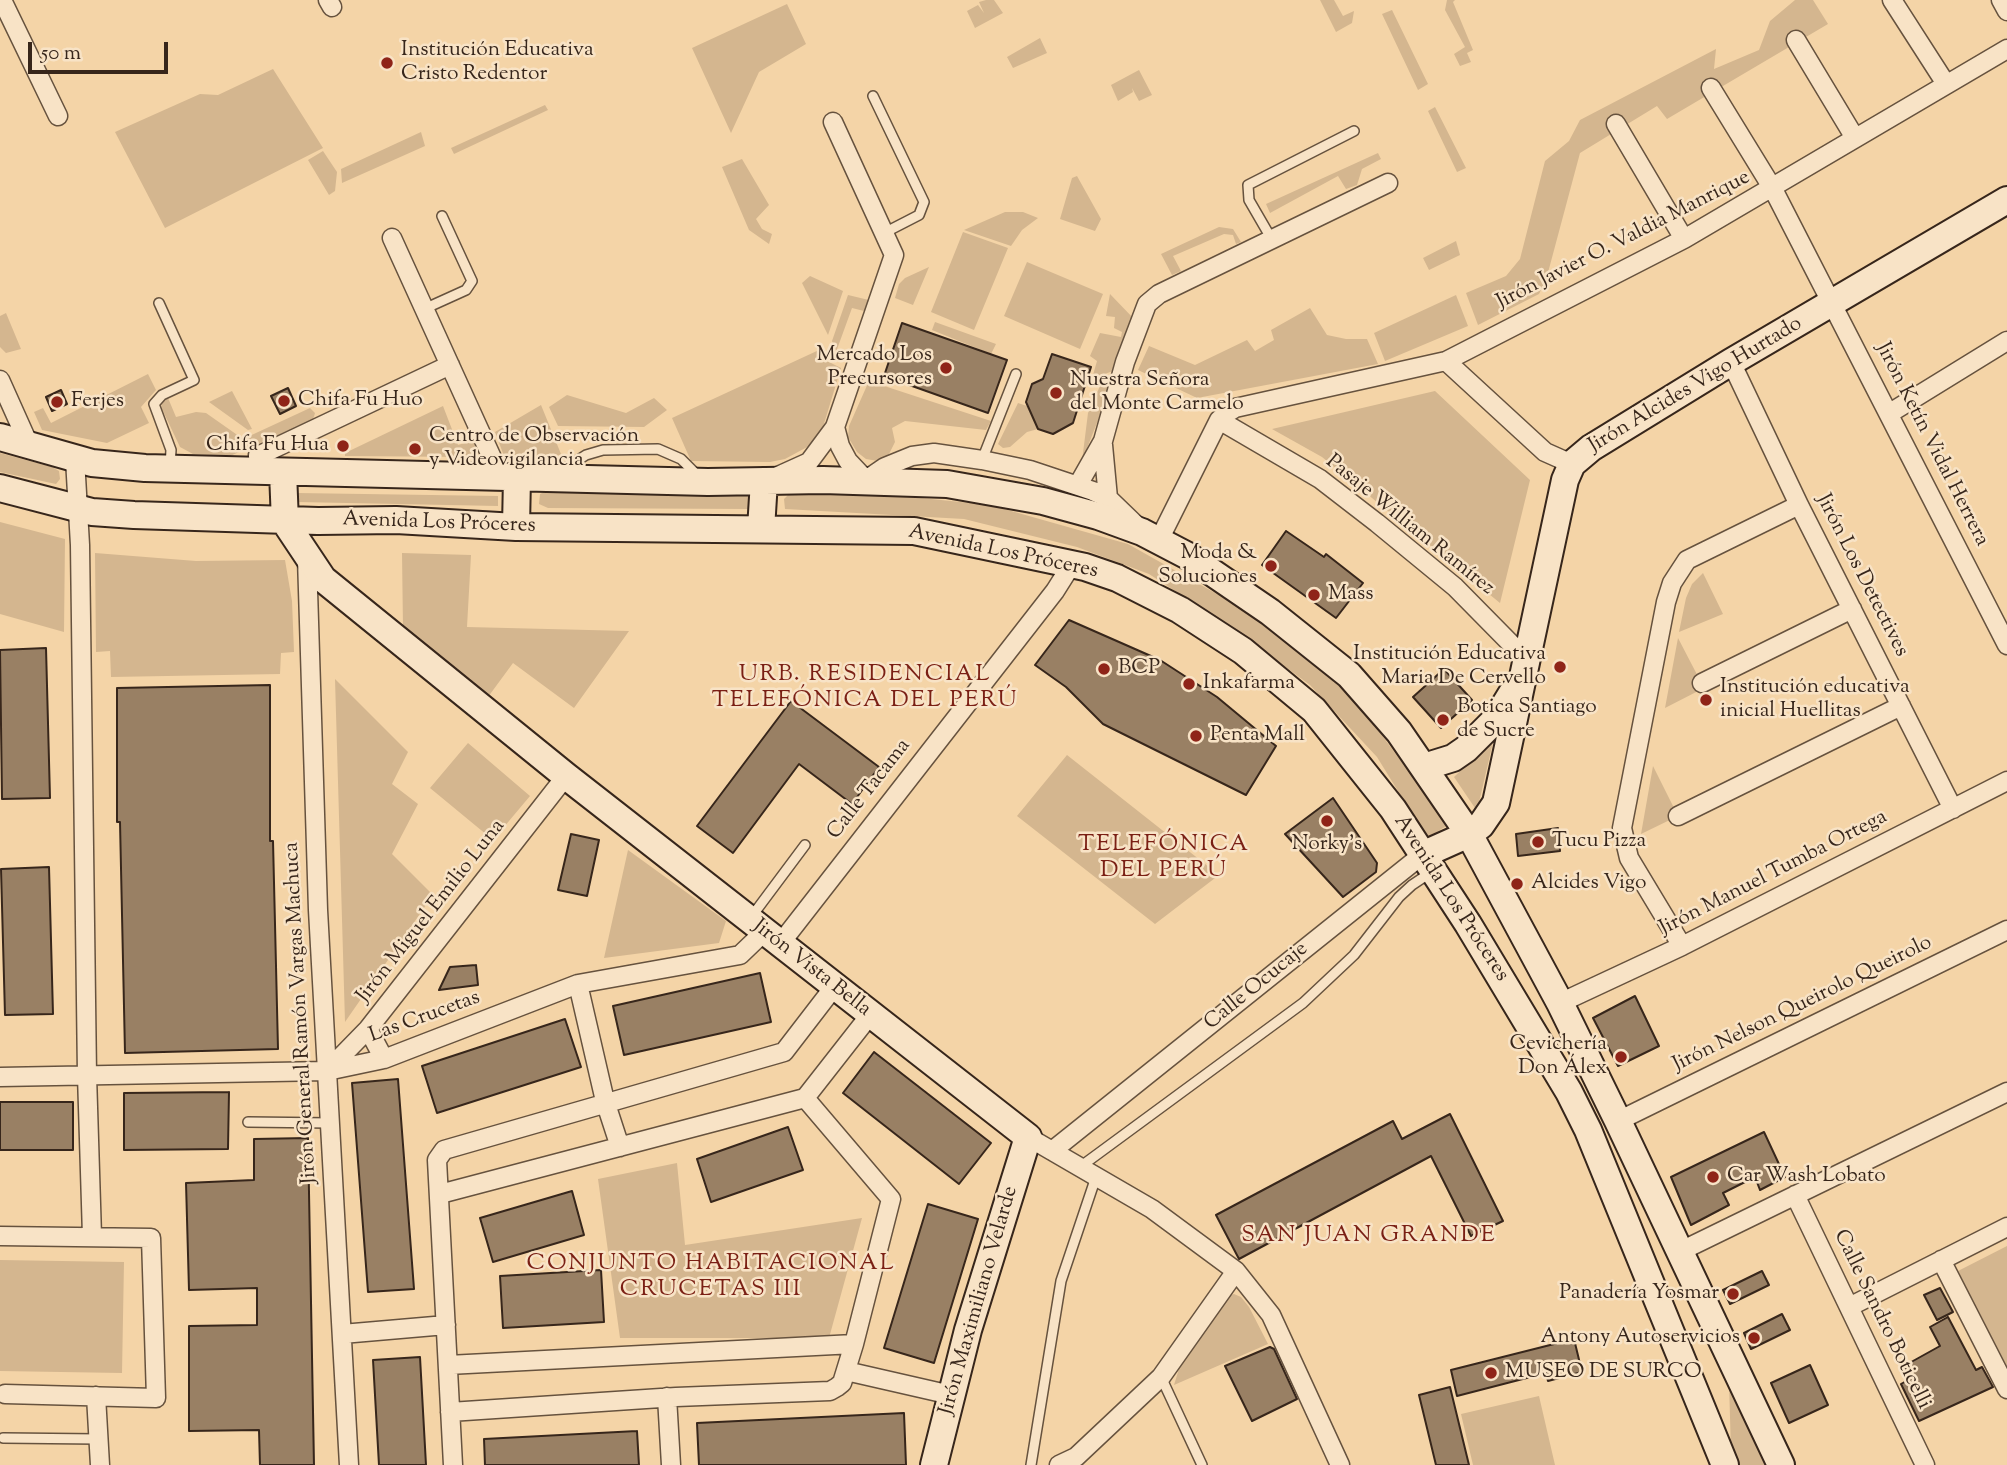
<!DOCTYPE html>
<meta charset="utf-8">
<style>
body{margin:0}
#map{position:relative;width:2007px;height:1465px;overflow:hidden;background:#f4d4a7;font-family:"Sorts Mill Goudy",serif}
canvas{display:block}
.scale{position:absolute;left:28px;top:42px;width:140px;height:32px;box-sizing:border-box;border:4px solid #37261b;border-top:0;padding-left:9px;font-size:21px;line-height:24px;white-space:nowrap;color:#37261b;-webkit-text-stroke:5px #f8e3c6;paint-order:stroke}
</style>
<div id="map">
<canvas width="2007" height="1465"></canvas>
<div class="scale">50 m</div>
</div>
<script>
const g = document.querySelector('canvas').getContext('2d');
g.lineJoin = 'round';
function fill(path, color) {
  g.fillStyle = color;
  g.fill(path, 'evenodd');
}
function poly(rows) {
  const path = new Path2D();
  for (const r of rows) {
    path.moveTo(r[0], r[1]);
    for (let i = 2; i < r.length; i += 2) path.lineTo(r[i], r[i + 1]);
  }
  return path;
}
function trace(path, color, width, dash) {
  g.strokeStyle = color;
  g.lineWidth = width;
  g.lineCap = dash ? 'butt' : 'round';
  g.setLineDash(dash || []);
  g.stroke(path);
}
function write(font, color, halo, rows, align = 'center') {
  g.font = font + ' "Sorts Mill Goudy",serif';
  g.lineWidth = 5;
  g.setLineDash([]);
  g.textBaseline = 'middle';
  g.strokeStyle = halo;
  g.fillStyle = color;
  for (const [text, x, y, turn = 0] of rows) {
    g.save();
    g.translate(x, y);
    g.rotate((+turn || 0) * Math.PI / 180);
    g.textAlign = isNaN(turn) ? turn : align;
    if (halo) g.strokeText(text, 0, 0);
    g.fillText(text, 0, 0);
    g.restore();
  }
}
const green = poly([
 [986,0,994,0,1003,13,975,28,967,11,978,5,984,13,979,2],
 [1320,0,1334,0,1343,16,1354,11,1352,23,1336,32],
 [1447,0,1455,0,1453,2,1473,50,1467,53,1471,62,1460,66,1454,54,1465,47,1445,10],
 [1795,0,1813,0,1828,24,1667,119,1657,106,1580,153,1546,280,1539,294,1478,325,1466,293,1506,276,1520,259,1545,161,1569,141,1580,120,1716,49,1714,69,1759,50,1770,21],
 [787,4,806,44,759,72,731,133,692,48],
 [1392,10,1428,84,1418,90,1382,14],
 [1040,38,1047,53,1013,68,1007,57],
 [273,69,323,148,165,228,115,132,200,94,218,95],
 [1139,70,1152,95,1139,101,1132,88,1133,92,1118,101,1111,85],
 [545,105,548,110,454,154,451,148],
 [1435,107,1466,168,1457,172,1428,111],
 [421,132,425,146,342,183,341,169],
 [323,151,337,172,335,191,329,195,308,160],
 [1378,153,1381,159,1362,169,1357,185,1346,189,1338,176,1270,213,1266,204],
 [742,159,769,205,756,219,762,229,772,234,769,244,749,230,722,167],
 [1077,176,1101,219,1095,231,1060,219,1072,178],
 [1005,212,1023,212,1038,218,1022,230,1011,246,964,230],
 [1219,227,1233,229,1241,242,1236,244,1233,235,1224,234,1173,256,1181,271,1172,275,1161,254],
 [963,232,1008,248,974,330,931,312],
 [1456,241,1460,255,1429,270,1423,258],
 [1027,262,1103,294,1080,349,1004,316],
 [929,267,913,305,895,298,899,284,905,278],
 [810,276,843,291,828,335,802,283],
 [1110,294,1135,320,1118,369,1097,377,1093,375,1097,361,1090,356,1100,333,1121,337,1122,332,1114,328,1115,317,1106,316],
 [848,295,873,301,868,312,852,308,836,352,832,341],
 [1456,295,1468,326,1385,361,1374,333],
 [1310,308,1327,335,1346,339,1367,339,1378,364,1197,398,1138,370,1149,346,1195,365,1247,340,1255,351,1274,340,1271,330],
 [6,313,21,349,6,353,0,347,0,316],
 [935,322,996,344,991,354,932,330],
 [819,350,825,360,841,368,823,427,809,446,785,459,770,462,691,461,672,418],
 [148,374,156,390,141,407,149,423,107,443,42,430,34,412,43,408,51,423],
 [1104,377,1113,382,1082,461,1088,413],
 [869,381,991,421,986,430,905,421,892,428,895,442,889,454,878,461,866,459,857,452,848,437,849,426],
 [232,391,252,429,248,430,209,402],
 [1435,391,1530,480,1500,603,1322,457,1272,429],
 [567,395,626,413,654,398,667,410,644,427,558,426,549,407],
 [168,398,176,417,196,412,206,413,243,439,310,408,315,413,313,420,230,456,193,454,180,447,162,409,161,403],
 [1018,403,1027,406,1038,429,1027,432,1010,447,1003,448,998,444],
 [541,405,561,454,554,458,504,456,495,432],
 [443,406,458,445,475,440,477,449,471,457,345,456,345,453],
 [0,453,52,467,59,471,60,479,56,484,0,472],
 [550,489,746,492,752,495,752,504,748,509,548,508,539,504,540,494],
 [843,490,990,505,1128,544,1256,616,1356,700,1448,825,1427,838,1377,757,1310,685,1235,630,1149,574,1077,547,964,519,785,509,784,499,789,494],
 [297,493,498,496,498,506,297,502],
 [0,522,65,539,64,632,0,614],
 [95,553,196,561,285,560,292,601,294,652,281,653,280,674,111,677,110,651,96,652],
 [402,553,471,555,467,627,629,631,574,708,513,663,488,697,403,628],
 [1703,573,1723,614,1679,632,1686,598,1692,584],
 [1678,638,1704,688,1665,708],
 [335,679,408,752,392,784,418,804,392,854,433,895,345,1022],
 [1494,738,1477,811,1454,777],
 [468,743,530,796,493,840,430,788],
 [1067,755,1219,875,1155,924,1017,816],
 [1653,766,1678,816,1641,834],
 [628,850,726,921,719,943,604,958],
 [677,1163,685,1245,862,1218,829,1338,620,1338,598,1179],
 [2007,1246,2007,1367,1958,1271],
 [0,1260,124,1262,122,1373,0,1371],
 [1234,1294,1241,1297,1249,1307,1268,1344,1174,1385,1182,1359,1224,1297],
 [1729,1383,1769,1465,1738,1465,1731,1451],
 [1539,1396,1555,1465,1473,1465,1461,1414]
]);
const building = poly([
 [902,323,1007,360,988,413,884,376,902,323],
 [1052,354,1091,367,1073,423,1053,434,1038,429,1026,402,1032,384,1043,379,1052,354],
 [288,388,296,406,280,414,271,396,288,388],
 [61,390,67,404,52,411,46,397,61,390],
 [1286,531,1324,557,1326,554,1363,583,1336,618,1262,565,1286,531],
 [1069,620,1160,660,1217,697,1276,746,1246,795,1103,724,1066,687,1035,665,1069,620],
 [46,648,50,798,2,799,0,650,46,648],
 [1444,669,1472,700,1441,728,1413,697,1444,669],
 [270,685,270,841,273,841,278,1049,125,1053,120,822,117,822,117,688,270,685],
 [791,701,879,767,852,804,799,764,733,853,697,826,791,701],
 [1333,798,1377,863,1376,872,1343,897,1285,834,1333,798],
 [1558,828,1560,851,1518,856,1516,834,1558,828],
 [571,834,599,840,587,896,558,890,571,834],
 [49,867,53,1014,5,1015,1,869,49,867],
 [476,965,478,985,439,990,450,967,476,965],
 [760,973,771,1022,624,1055,613,1006,760,973],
 [1635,996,1659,1046,1618,1066,1593,1018,1635,996],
 [565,1019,581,1067,437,1113,422,1066,565,1019],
 [874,1052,991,1143,959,1184,843,1093,874,1052],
 [398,1079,414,1289,368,1292,352,1083,398,1079],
 [229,1092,228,1149,124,1150,124,1093,229,1092],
 [0,1102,73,1102,73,1150,0,1150,0,1102],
 [1450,1114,1503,1221,1471,1236,1431,1156,1239,1259,1216,1215,1393,1121,1402,1139,1450,1114],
 [788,1127,803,1170,711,1202,697,1159,788,1127],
 [1764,1132,1785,1177,1760,1190,1755,1177,1723,1193,1729,1205,1691,1225,1671,1177,1764,1132],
 [308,1138,314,1465,260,1465,259,1430,189,1431,189,1326,257,1325,257,1288,189,1290,186,1183,254,1180,254,1139,308,1138],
 [572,1191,584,1235,493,1262,480,1218,572,1191],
 [928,1204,978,1219,934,1363,884,1348,928,1204],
 [601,1270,604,1322,503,1328,500,1276,601,1270],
 [1762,1271,1769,1285,1730,1304,1723,1290,1762,1271],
 [1940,1288,1953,1312,1937,1320,1924,1295,1940,1288],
 [1782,1314,1790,1330,1751,1349,1744,1333,1782,1314],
 [1948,1317,1976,1370,1982,1367,1993,1387,1919,1421,1901,1384,1910,1379,1904,1366,1940,1346,1930,1327,1948,1317],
 [1574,1339,1582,1372,1548,1381,1546,1373,1457,1396,1451,1370,1574,1339],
 [1270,1347,1274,1349,1297,1399,1252,1421,1225,1366,1270,1347],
 [420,1357,426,1465,379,1465,373,1360,420,1357],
 [1810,1365,1828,1405,1789,1423,1771,1383,1810,1365],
 [1450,1387,1469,1465,1436,1465,1419,1395,1450,1387],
 [904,1413,906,1465,699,1465,697,1423,904,1413],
 [637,1431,639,1465,485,1465,484,1439,637,1431]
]);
const lane = poly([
 [873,96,924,202,919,215,884,233],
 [1271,238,1249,200,1248,185,1354,131],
 [159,303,194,380,162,395,154,404,171,450,170,466],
 [424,309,466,290,472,281,442,216],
 [982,460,1016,374],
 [561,471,586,455,603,450,658,449,681,459,697,475],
 [752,916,805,845],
 [248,1122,330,1123],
 [1080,1167,1303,1003,1354,955,1399,897,1412,885,1430,873],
 [1161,1377,1202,1465],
 [3,1438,98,1439],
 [1031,1465,1061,1281,1096,1177]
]);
const street = poly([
 [2,0,58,116],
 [328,0,332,7],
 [1892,0,1946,84],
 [2001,0,2007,11],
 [1796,40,1855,138],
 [1711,88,1773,189,2007,645],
 [1616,124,1684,239],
 [392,238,493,460,493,476],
 [1446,361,1545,452,1572,464],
 [1731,362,1799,505,1953,809],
 [0,380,30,447],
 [1890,413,2007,341],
 [1219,420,1320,479,1377,523,1455,587,1525,658],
 [835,427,840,446,848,461,866,480,885,467,912,456,934,453,982,460,1030,470,1093,491,1108,498,1136,525],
 [1103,445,1108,498],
 [75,459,80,545,87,1075,92,1236],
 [260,471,258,456,450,365],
 [778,476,809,462,835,427,894,255,833,122],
 [1078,485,1103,441,1125,362,1147,304,1159,294,1388,183],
 [1159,540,1219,420,1227,413,1235,408,1446,361,1684,239,2007,49],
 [307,558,318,910,349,1465],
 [1702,683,1852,609],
 [1678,816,1901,706],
 [780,944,1055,591,1072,564],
 [1682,946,1629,858,1622,828,1666,602,1672,583,1687,560,1799,505],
 [578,984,605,1101,620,1147],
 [1560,1003,1682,946,2007,781],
 [368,1029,384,1059],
 [327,1071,368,1029,566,776],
 [0,1077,327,1071,384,1059,578,984,740,955,764,932],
 [805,1098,870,1015],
 [1618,1121,2007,930],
 [1028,1137,1152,1209,1236,1271,1271,1315,1340,1465],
 [1052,1151,1422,855],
 [440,1194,805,1098,891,1199,854,1344,842,1383,837,1387,830,1391,676,1397,450,1412],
 [1795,1195,1925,1465],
 [0,1236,151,1238,156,1398,5,1394],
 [1681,1251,2007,1092],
 [1941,1260,2007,1389],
 [1849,1307,2007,1227],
 [342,1334,446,1325],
 [448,1365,854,1344],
 [846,1371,951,1395],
 [96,1396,100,1465],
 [667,1397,671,1465],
 [453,1465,437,1160,444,1150,784,1052,834,987],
 [1059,1465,1076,1457,1161,1377,1236,1271]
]);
const secondary = poly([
 [0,437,92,463,145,468,708,482,823,480,947,484,1043,501,1098,516,1142,532,1188,556,1270,612,1349,675,1399,732,1469,834,1560,1003,1618,1121,1781,1465],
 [283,472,285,522,323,579,566,776,1028,1137,968,1330,934,1465],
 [0,488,92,512,134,515,318,521,396,520,516,527,914,531,1085,567,1117,578,1180,610,1243,651,1314,710,1393,809,1468,924,1569,1092,1588,1130,1725,1465],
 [516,527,517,477],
 [761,529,764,481],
 [1424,767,1453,758,1466,749,1496,719,1512,693],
 [1422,855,1469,834,1481,825,1496,803,1565,480,1572,464,1591,448,1731,362,2007,200]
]);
const markers = [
 [387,63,7,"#8f2418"],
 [946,368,7,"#8f2418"],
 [1056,393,7,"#8f2418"],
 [284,401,7,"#8f2418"],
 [57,402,7,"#8f2418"],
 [343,446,7,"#8f2418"],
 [415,449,7,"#8f2418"],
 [1271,566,7,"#8f2418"],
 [1314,595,7,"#8f2418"],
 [1560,667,7,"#8f2418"],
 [1104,669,7,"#8f2418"],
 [1189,684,7,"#8f2418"],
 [1706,700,7,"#8f2418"],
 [1443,720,7,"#8f2418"],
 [1196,736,7,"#8f2418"],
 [1327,821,7,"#8f2418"],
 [1538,842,7,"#8f2418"],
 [1517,884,7,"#8f2418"],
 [1621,1057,7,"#8f2418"],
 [1713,1177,7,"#8f2418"],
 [1733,1294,7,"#8f2418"],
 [1754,1338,7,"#8f2418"],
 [1491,1373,7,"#8f2418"]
];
const poiNames = [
 ["Institución Educativa",401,51],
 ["Cristo Redentor",401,75],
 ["Mercado Los",932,356,"right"],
 ["Precursores",932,380,"right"],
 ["Nuestra Señora",1070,381],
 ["del Monte Carmelo",1070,405],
 ["Chifa Fu Huo",298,401],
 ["Ferjes",71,402],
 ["Centro de Observación",429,437],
 ["y Videovigilancia",429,461],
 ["Chifa Fu Hua",329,446,"right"],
 ["Moda &",1257,554,"right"],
 ["Soluciones",1257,578,"right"],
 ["Mass",1328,595],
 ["Institución Educativa",1546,655,"right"],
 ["Maria De Cervello",1546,679,"right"],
 ["BCP",1118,669],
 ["Inkafarma",1203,684],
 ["Institución educativa",1720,688],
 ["inicial Huellitas",1720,712],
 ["Botica Santiago",1457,708],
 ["de Sucre",1457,732],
 ["Penta Mall",1210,736],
 ["Tucu Pizza",1552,842],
 ["Norky's",1327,845,"center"],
 ["Alcides Vigo",1531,884],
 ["Cevichería",1607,1045,"right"],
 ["Don Álex",1607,1069,"right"],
 ["Car Wash Lobato",1727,1177],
 ["Panadería Yosmar",1719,1294,"right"],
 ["Antony Autoservicios",1740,1338,"right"],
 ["MUSEO DE SURCO",1505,1373]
];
const streetNames = [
 ["Jirón Javier O. Valdia Manrique",1624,241,-27],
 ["Jirón Alcides Vigo Hurtado",1696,386,-31],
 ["Jirón Ketín Vidal Herrera",1931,445,63],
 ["Avenida Los Próceres",439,524,2],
 ["Pasaje William Ramírez",1409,526,39],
 ["Avenida Los Próceres",1003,553,12],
 ["Jirón Los Detectives",1861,576,63],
 ["Calle Tacama",870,790,-52],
 ["Jirón Manuel Tumba Ortega",1774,874,-27],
 ["Avenida Los Próceres",1450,899,57],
 ["Jirón Miguel Emilio Luna",432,912,-52],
 ["Jirón Vista Bella",811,969,38],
 ["Calle Ocucaje",1257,987,-39],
 ["Jirón Nelson Queirolo Queirolo",1803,1005,-26],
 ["Jirón General Ramón Vargas Machuca",302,1013,-93],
 ["Las Crucetas",425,1018,-20],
 ["Jirón Maximiliano Velarde",980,1301,-74],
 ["Calle Sandro Boticelli",1881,1320,64]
];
const neighbourhoodNames = [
 ["URB. RESIDENCIAL",865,676],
 ["TELEFÓNICA DEL PERÚ",865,702],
 ["TELEFÓNICA",1164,846],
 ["DEL PERÚ",1164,872],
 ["SAN JUAN GRANDE",1369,1237],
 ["CONJUNTO HABITACIONAL",711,1265],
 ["CRUCETAS III",711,1291]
];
fill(green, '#d4b68f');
fill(building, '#998064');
trace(building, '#37261b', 2);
trace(lane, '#66523e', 12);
trace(street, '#66523e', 21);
trace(secondary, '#37261b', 30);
trace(lane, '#f8e3c6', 9);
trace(street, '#f8e3c6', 18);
trace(secondary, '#f8e3c6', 26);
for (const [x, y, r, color] of markers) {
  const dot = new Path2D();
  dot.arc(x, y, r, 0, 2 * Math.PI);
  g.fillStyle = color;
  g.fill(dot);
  trace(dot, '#f8e3c6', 2.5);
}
write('21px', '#37261b', '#f8e3c6', poiNames, 'left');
write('21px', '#37261b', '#f8e3c6', streetNames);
g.letterSpacing = '2px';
write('23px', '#7a1f14', '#f8e3c6', neighbourhoodNames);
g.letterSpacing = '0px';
</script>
